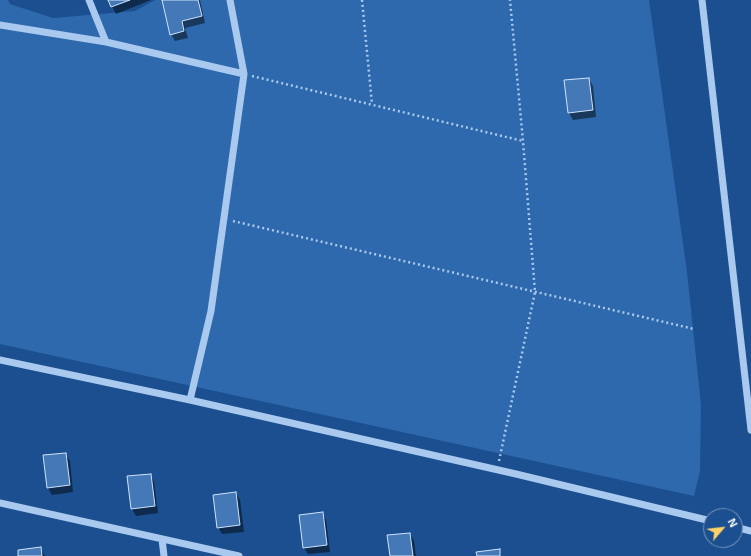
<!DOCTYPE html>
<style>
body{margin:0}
#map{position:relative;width:751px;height:556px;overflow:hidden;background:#1b4f8f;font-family:Helvetica,sans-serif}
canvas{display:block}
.north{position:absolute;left:703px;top:508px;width:40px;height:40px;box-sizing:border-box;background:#1b4f8f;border:1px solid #7695bc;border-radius:50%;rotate:62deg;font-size:11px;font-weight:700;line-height:16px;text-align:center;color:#fff}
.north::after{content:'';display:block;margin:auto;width:14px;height:18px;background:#ffd166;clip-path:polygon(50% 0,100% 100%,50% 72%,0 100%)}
</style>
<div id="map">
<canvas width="751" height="556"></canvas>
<div class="north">N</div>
</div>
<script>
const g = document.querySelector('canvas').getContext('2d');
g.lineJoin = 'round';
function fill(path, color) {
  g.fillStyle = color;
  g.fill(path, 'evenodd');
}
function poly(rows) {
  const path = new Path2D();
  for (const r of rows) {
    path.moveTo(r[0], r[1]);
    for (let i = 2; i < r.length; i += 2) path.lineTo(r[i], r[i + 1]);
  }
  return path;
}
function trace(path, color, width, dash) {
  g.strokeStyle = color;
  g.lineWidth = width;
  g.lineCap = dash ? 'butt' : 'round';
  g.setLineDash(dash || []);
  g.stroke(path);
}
const green = poly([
 [0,0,8,0,10,4,53,18,135,11,155,0,649,0,687,272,701,405,700,471,694,496,0,344]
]);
const shadow = poly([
 [109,0,151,0,116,14],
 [163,0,200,0,205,23,185,28,188,38,175,41,171,34],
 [589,79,593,86,596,117,573,120,569,113],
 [65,454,70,461,73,492,52,495,48,488],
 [150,475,154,482,158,513,136,516,132,509],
 [236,493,240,500,244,532,222,534,218,527],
 [322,514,326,520,330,552,308,554,304,548],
 [410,534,414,541,416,556,391,556],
 [40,548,45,556,19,556]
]);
const building = poly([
 [108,0,130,0,111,7,108,0],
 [162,0,198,0,202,16,182,21,184,31,170,35,162,0],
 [589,78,593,110,568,113,564,80,589,78],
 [66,453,70,485,47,488,43,455,66,453],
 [151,474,155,506,131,509,127,476,151,474],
 [236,492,240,525,217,528,213,495,236,492],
 [323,512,327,545,303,548,299,515,323,512],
 [410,533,413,556,390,556,387,535,410,533],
 [41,547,42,556,18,556,18,550,41,547],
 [500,549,500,556,477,556,476,552,500,549]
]);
const path = poly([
 [362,0,372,104],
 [252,76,523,141],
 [233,221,694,329],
 [499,461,535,292,523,141,510,0]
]);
const minor = poly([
 [89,0,106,42],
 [702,0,751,430],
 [0,25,106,42,244,74],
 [0,360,190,400,516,474,711,521],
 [190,400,211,311,244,74,230,0],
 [0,503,239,556],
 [735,527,751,531],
 [162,539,164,556]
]);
fill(green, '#2e69ad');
fill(shadow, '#0007');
fill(building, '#4478b7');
trace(building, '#cfe3fa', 1);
trace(path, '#a9c9ee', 2.5, [2, 3]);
trace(minor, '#a9c9ee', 7);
</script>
